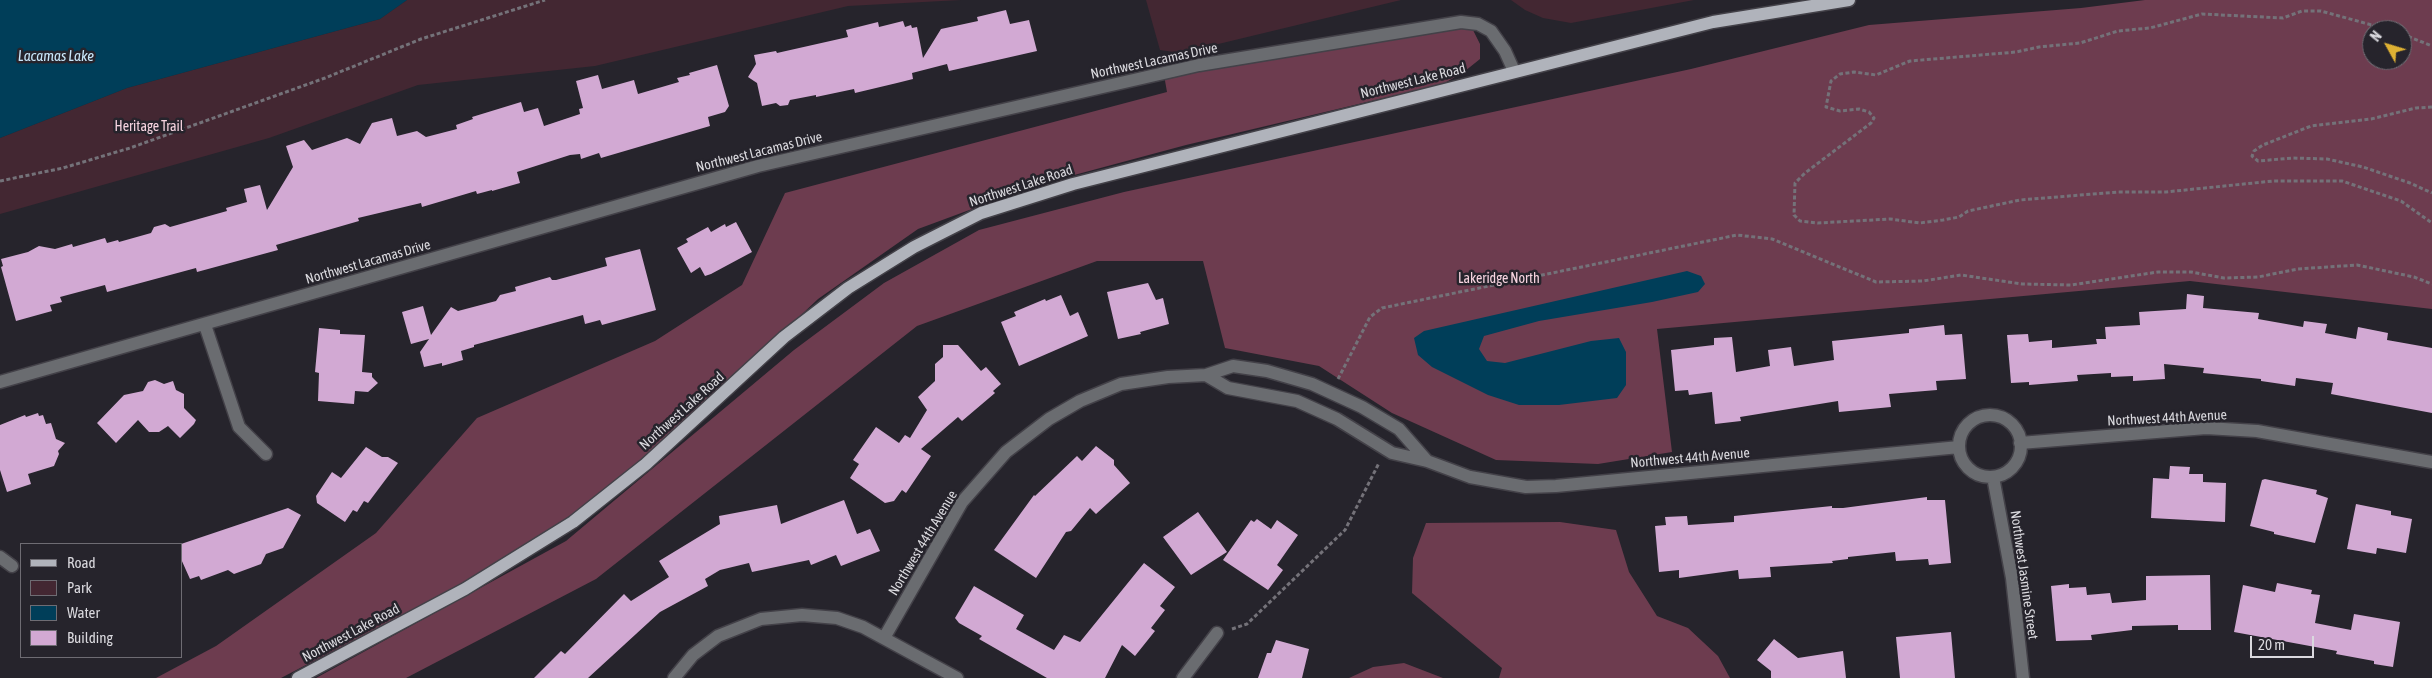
<!DOCTYPE html>
<style>
body{margin:0}
#map{position:relative;width:2432px;height:678px;overflow:hidden;background:#26242c;font-family:"Asap Condensed",sans-serif}
canvas{display:block}
.legend{position:absolute;left:20px;top:543px;width:162px;height:115px;box-sizing:border-box;background:#26242c;border:1px solid #6e6c73;margin:0;padding:6px 9px;list-style:none;font-size:15px;color:#dad9de}
.legend li{display:flex;align-items:center;gap:10px;height:25px}
.legend b{width:25px;border:1px solid #6e6c73}
.north{position:absolute;left:2362px;top:20px;width:50px;height:50px;box-sizing:border-box;background:#26242c;border:1px solid #6e6c73;border-radius:50%;rotate:309deg;font-size:14px;font-weight:700;line-height:20px;text-align:center;color:#dad9de}
.north::after{content:'';display:block;margin:auto;width:18px;height:22px;background:#deb133;clip-path:polygon(50% 0,100% 100%,50% 72%,0 100%)}
.scale{position:absolute;left:2250px;top:636px;width:64px;height:22px;box-sizing:border-box;border:2px solid #dad9de;border-top:0;padding-left:6px;font-size:15px;line-height:18px;white-space:nowrap;color:#dad9de;-webkit-text-stroke:4px #26242c;paint-order:stroke}
</style>
<div id="map">
<canvas width="2432" height="678"></canvas>
<ul class="legend">
<li><b style="height:6px;background:#b0b3bb"></b>Road</li>
<li><b style="height:14px;background:#432732"></b>Park</li>
<li><b style="height:14px;background:#003e59"></b>Water</li>
<li><b style="height:14px;background:#d2a9d3"></b>Building</li>
</ul>
<div class="north">N</div>
<div class="scale">20 m</div>
</div>
<script>
const g = document.querySelector('canvas').getContext('2d');
g.lineJoin = 'round';
function fill(path, color) {
  g.fillStyle = color;
  g.fill(path, 'evenodd');
}
function poly(rows) {
  const path = new Path2D();
  for (const r of rows) {
    if (r.length === 3) {
      path.moveTo(r[0] + r[2], r[1]);
      path.arc(r[0], r[1], r[2], 0, 2 * Math.PI);
      continue;
    }
    path.moveTo(r[0], r[1]);
    for (let i = 2; i < r.length; i += 2) path.lineTo(r[i], r[i + 1]);
  }
  return path;
}
function trace(path, color, width, dash) {
  g.strokeStyle = color;
  g.lineWidth = width;
  g.lineCap = dash ? 'butt' : 'round';
  g.setLineDash(dash || []);
  g.stroke(path);
}
function write(font, color, halo, rows, align = 'center') {
  g.font = font + ' "Asap Condensed",sans-serif';
  g.lineWidth = 5;
  g.setLineDash([]);
  g.textBaseline = 'middle';
  g.strokeStyle = halo;
  g.fillStyle = color;
  for (const [text, x, y, turn = 0] of rows) {
    g.save();
    g.translate(x, y);
    g.rotate((+turn || 0) * Math.PI / 180);
    g.textAlign = isNaN(turn) ? turn : align;
    if (halo) g.strokeText(text, 0, 0);
    g.fillText(text, 0, 0);
    g.restore();
  }
}
const green = poly([
 [407,0,961,0,848,6,595,66,418,85,269,138,0,214,0,138,127,88,380,19],
 [1146,0,1401,0,1181,53,1160,50],
 [1511,0,1694,0,1571,23,1543,18,1525,10]
]);
const forest = poly([
 [2145,0,2432,0,2432,309,2190,281,1657,329,1672,452,1598,464,1496,460,1392,413,1319,366,1225,348,1203,261,1097,261,917,326,596,579,406,678,316,678,566,541,794,350,884,283,979,230,1124,192,1691,69,1869,25,2081,8],
 [2372,30,2402,30,2402,60,2372,60],
 [1462,25,1473,30,1480,44,1480,59,1465,71,1443,84,1186,145,1037,185,918,229,818,299,688,422,600,496,490,569,281,678,156,678,216,646,376,533,477,418,655,341,742,285,785,193,1167,92,1164,75],
 [1560,522,1616,530,1629,572,1657,616,1688,628,1718,656,1730,678,1499,678,1502,668,1412,593,1413,558,1426,523],
 [1404,663,1443,678,1349,678,1373,667]
]);
const water = poly([
 [0,0,407,0,380,19,127,88,0,138],
 [1687,271,1701,276,1705,284,1698,292,1652,302,1539,321,1484,336,1479,349,1487,361,1505,363,1591,341,1619,338,1626,352,1626,385,1617,398,1559,405,1519,405,1488,395,1432,367,1418,355,1414,338,1424,331]
]);
const building = poly([
 [1006,10,1010,24,1029,20,1037,51,949,71,947,64,912,73,913,79,897,83,855,93,854,89,816,97,816,95,790,100,788,105,780,106,776,103,762,106,757,83,748,77,756,64,754,55,776,51,777,53,848,37,846,30,878,22,879,27,903,21,905,27,911,25,912,28,917,27,923,58,941,29,978,21,977,17],
 [717,65,729,106,725,112,708,117,710,126,601,158,599,153,581,159,580,154,570,155,517,172,520,183,492,191,492,190,477,194,476,191,422,207,421,203,358,218,359,221,276,245,278,250,197,272,196,268,107,292,105,285,60,297,62,302,50,305,52,311,16,321,1,267,3,266,1,259,28,252,39,246,55,249,72,244,73,247,105,238,107,243,118,240,119,242,151,233,154,227,165,224,170,227,227,211,226,208,247,202,244,189,260,185,267,210,293,167,286,146,304,140,312,150,347,138,360,144,372,123,392,118,397,136,417,131,426,137,457,129,456,125,473,119,472,117,521,102,524,112,538,108,544,126,580,114,579,109,583,108,576,81,598,75,602,89,634,80,638,94,679,82,677,78,690,75,689,73],
 [736,222,752,252,711,274,705,276,700,267,691,273,677,248,688,242,686,239,708,227,711,232,725,224,726,227],
 [640,249,656,310,602,325,600,320,585,324,583,315,474,345,474,347,461,351,463,360,442,366,442,363,424,367,420,352,429,339,411,344,402,312,423,306,431,335,451,307,458,311,496,301,500,295,516,291,515,287,550,277,552,280,556,280,607,266,605,258],
 [1148,283,1156,300,1163,298,1169,324,1140,332,1141,334,1118,339,1107,292],
 [2187,294,2204,296,2203,308,2259,313,2258,319,2303,327,2304,321,2327,324,2325,333,2356,339,2358,327,2388,333,2387,340,2432,348,2432,413,2331,394,2333,383,2296,378,2295,386,2261,381,2261,379,2203,373,2204,368,2164,364,2165,379,2133,381,2133,376,2111,377,2111,373,2077,375,2078,381,2029,385,2029,382,2011,383,2007,335,2028,334,2029,342,2052,340,2052,348,2097,344,2096,339,2106,339,2105,327,2140,325,2139,312,2186,309],
 [1061,295,1070,316,1078,312,1088,336,1019,366,1001,322,1016,316,1014,312,1045,299,1046,301],
 [1944,325,1945,335,1962,334,1966,379,1936,381,1937,390,1889,394,1891,407,1839,412,1838,401,1740,417,1741,421,1715,424,1712,392,1689,395,1688,390,1675,391,1671,350,1714,345,1714,338,1732,337,1736,372,1770,366,1768,350,1791,347,1794,366,1834,360,1832,341,1909,333,1909,329],
 [319,328,340,330,340,334,365,335,362,372,372,373,372,377,378,383,368,392,355,391,354,404,318,401,319,373,315,372],
 [943,345,958,345,981,371,986,367,1001,384,993,391,995,393,962,421,958,417,921,449,931,456,906,493,902,490,894,501,885,503,850,478,859,464,853,460,876,427,899,443,905,435,910,438,927,410,918,397,935,381,935,364,943,357],
 [155,380,164,384,173,381,176,390,184,394,184,408,196,420,194,424,180,438,168,426,159,432,149,432,138,420,116,443,97,423,124,395,143,391,148,382],
 [38,413,39,416,43,415,46,424,51,423,56,439,65,443,58,451,59,454,54,466,28,474,31,484,7,492,0,470,0,425,25,415,26,417],
 [1096,446,1114,460,1114,465,1130,483,1096,514,1090,508,1071,531,1066,532,1036,578,994,550,1034,495,1035,496,1077,456,1082,461],
 [366,447,382,457,388,457,398,463,368,503,364,501,357,512,353,510,345,522,317,503,316,496,332,472,341,478],
 [2170,466,2190,467,2189,474,2203,474,2203,482,2226,483,2225,522,2151,518,2153,478,2169,479],
 [2265,479,2317,490,2316,494,2328,498,2315,543,2274,534,2274,532,2250,526,2262,480],
 [1927,497,1927,500,1945,500,1951,563,1929,565,1928,559,1896,561,1895,552,1848,557,1848,559,1832,561,1833,563,1770,567,1771,577,1739,579,1738,570,1679,578,1679,570,1659,572,1655,526,1666,525,1665,517,1687,516,1688,525,1734,522,1734,516,1832,506,1832,508,1843,508],
 [844,500,857,534,870,529,880,551,841,566,836,555,811,565,809,560,752,572,749,563,720,570,705,579,708,586,660,612,588,678,534,678,561,651,565,654,624,594,631,601,669,577,659,561,720,524,719,516,777,505,781,524],
 [2356,504,2391,511,2391,515,2412,519,2406,553,2377,548,2376,554,2347,549],
 [288,508,301,515,283,548,266,554,261,564,234,574,228,570,201,580,199,576,190,579,181,559,181,544],
 [1198,512,1227,552,1191,575,1163,537],
 [1257,519,1271,529,1277,520,1298,535,1277,565,1283,570,1268,590,1223,560,1251,520,1254,522],
 [1144,563,1175,587,1160,606,1165,610,1151,628,1155,631,1135,656,1122,645,1105,678,1047,678,979,639,982,636,959,623,955,618,974,586,1024,615,1016,629,1054,650,1064,635,1080,642],
 [2210,575,2211,630,2178,630,2178,625,2132,626,2132,630,2091,635,2092,640,2056,641,2051,586,2069,584,2069,588,2086,587,2087,595,2110,593,2112,603,2146,600,2146,576],
 [2277,583,2312,590,2311,594,2320,595,2315,623,2351,630,2354,614,2400,622,2393,667,2374,664,2374,661,2336,654,2337,651,2234,632,2243,585,2275,592],
 [1951,632,1955,678,1900,678,1896,637],
 [1774,639,1798,658,1843,651,1846,678,1771,678,1771,671,1757,660],
 [1276,640,1309,649,1302,678,1258,678,1267,653,1271,653]
]);
const path = poly([
 [2390,30,2321,11,2302,11,2283,18,2202,14,2150,28,2118,31,2080,43,2039,47,2016,52,1910,61,1876,75,1854,72,1840,74,1831,81,1826,107,1840,111,1859,109,1869,112,1874,118,1871,123,1805,173,1795,183,1794,215,1800,221,1818,223,1890,219,1920,223,1943,220,1959,217,1968,211,2020,200,2118,192,2166,192,2273,181,2342,181,2401,201,2432,223],
 [2402,34,2432,46],
 [2432,107,2416,108,2371,119,2311,126,2263,145,2254,151,2252,156,2258,161,2293,158,2327,159,2363,167,2410,183,2432,193],
 [0,181,63,168,130,148,325,78,421,39,545,0],
 [1338,379,1370,317,1382,308,1737,235,1772,239,1876,282,1923,281,1961,275,2022,284,2071,285,2158,272,2191,272,2224,278,2258,277,2298,269,2357,265,2414,277,2432,284],
 [1232,629,1247,624,1345,530,1379,463]
]);
const minor = poly([
 [205,325,239,427,266,454],
 [1206,375,1228,388,1297,401,1337,419,1392,453,1427,461,1470,477,1526,487,1556,486,1959,447],
 [0,382,758,166,1199,65,1461,22,1478,24,1491,31,1505,51,1514,71],
 [1990,446,31],
 [2020,443,2206,428,2257,431,2432,462],
 [1993,477,2012,578,2023,678],
 [0,557,12,566],
 [884,638,962,502,1006,452,1049,419,1080,401,1121,384,1168,377,1206,375,1233,366,1267,371,1312,384,1362,407,1399,429,1427,461],
 [674,678,693,655,718,636,761,619,802,615,837,618,863,627,957,678],
 [1183,678,1217,633]
]);
const major = poly([
 [298,678,465,589,573,522,646,464,784,337,848,288,914,247,981,213,1073,184,1713,22,1849,0]
]);
const streetNames = [
 ["Northwest Lacamas Drive",1154,61,-12],
 ["Northwest Lake Road",1413,81,-14],
 ["Northwest Lacamas Drive",759,152,-14],
 ["Northwest Lake Road",1021,186,-18],
 ["Northwest Lacamas Drive",368,262,-16],
 ["Northwest Lake Road",682,411,-42],
 ["Northwest 44th Avenue",2167,418,-3],
 ["Northwest 44th Avenue",1690,458,-5],
 ["Northwest 44th Avenue",923,543,-59],
 ["Northwest Jasmine Street",2024,575,82],
 ["Northwest Lake Road",351,633,-28]
];
const parkNames = [
 ["Heritage Trail",149,127],
 ["Lakeridge North",1499,279]
];
const waterNames = [
 ["Lacamas Lake",56,56]
];
fill(green, '#432732');
fill(forest, '#6d3c4f');
fill(water, '#003e59');
fill(building, '#d2a9d3');
trace(minor, '#434148', 15);
trace(major, '#434148', 15);
trace(path, '#747279', 3, [4, 2.5]);
trace(minor, '#6a6c70', 12);
trace(major, '#b0b3bb', 12);
write('14px', '#dad9de', '#26242c', streetNames);
write('14px', '#f7d4e0', '#26242c', parkNames);
write('italic 15px', '#c9e8fb', '#26242c', waterNames);
</script>
